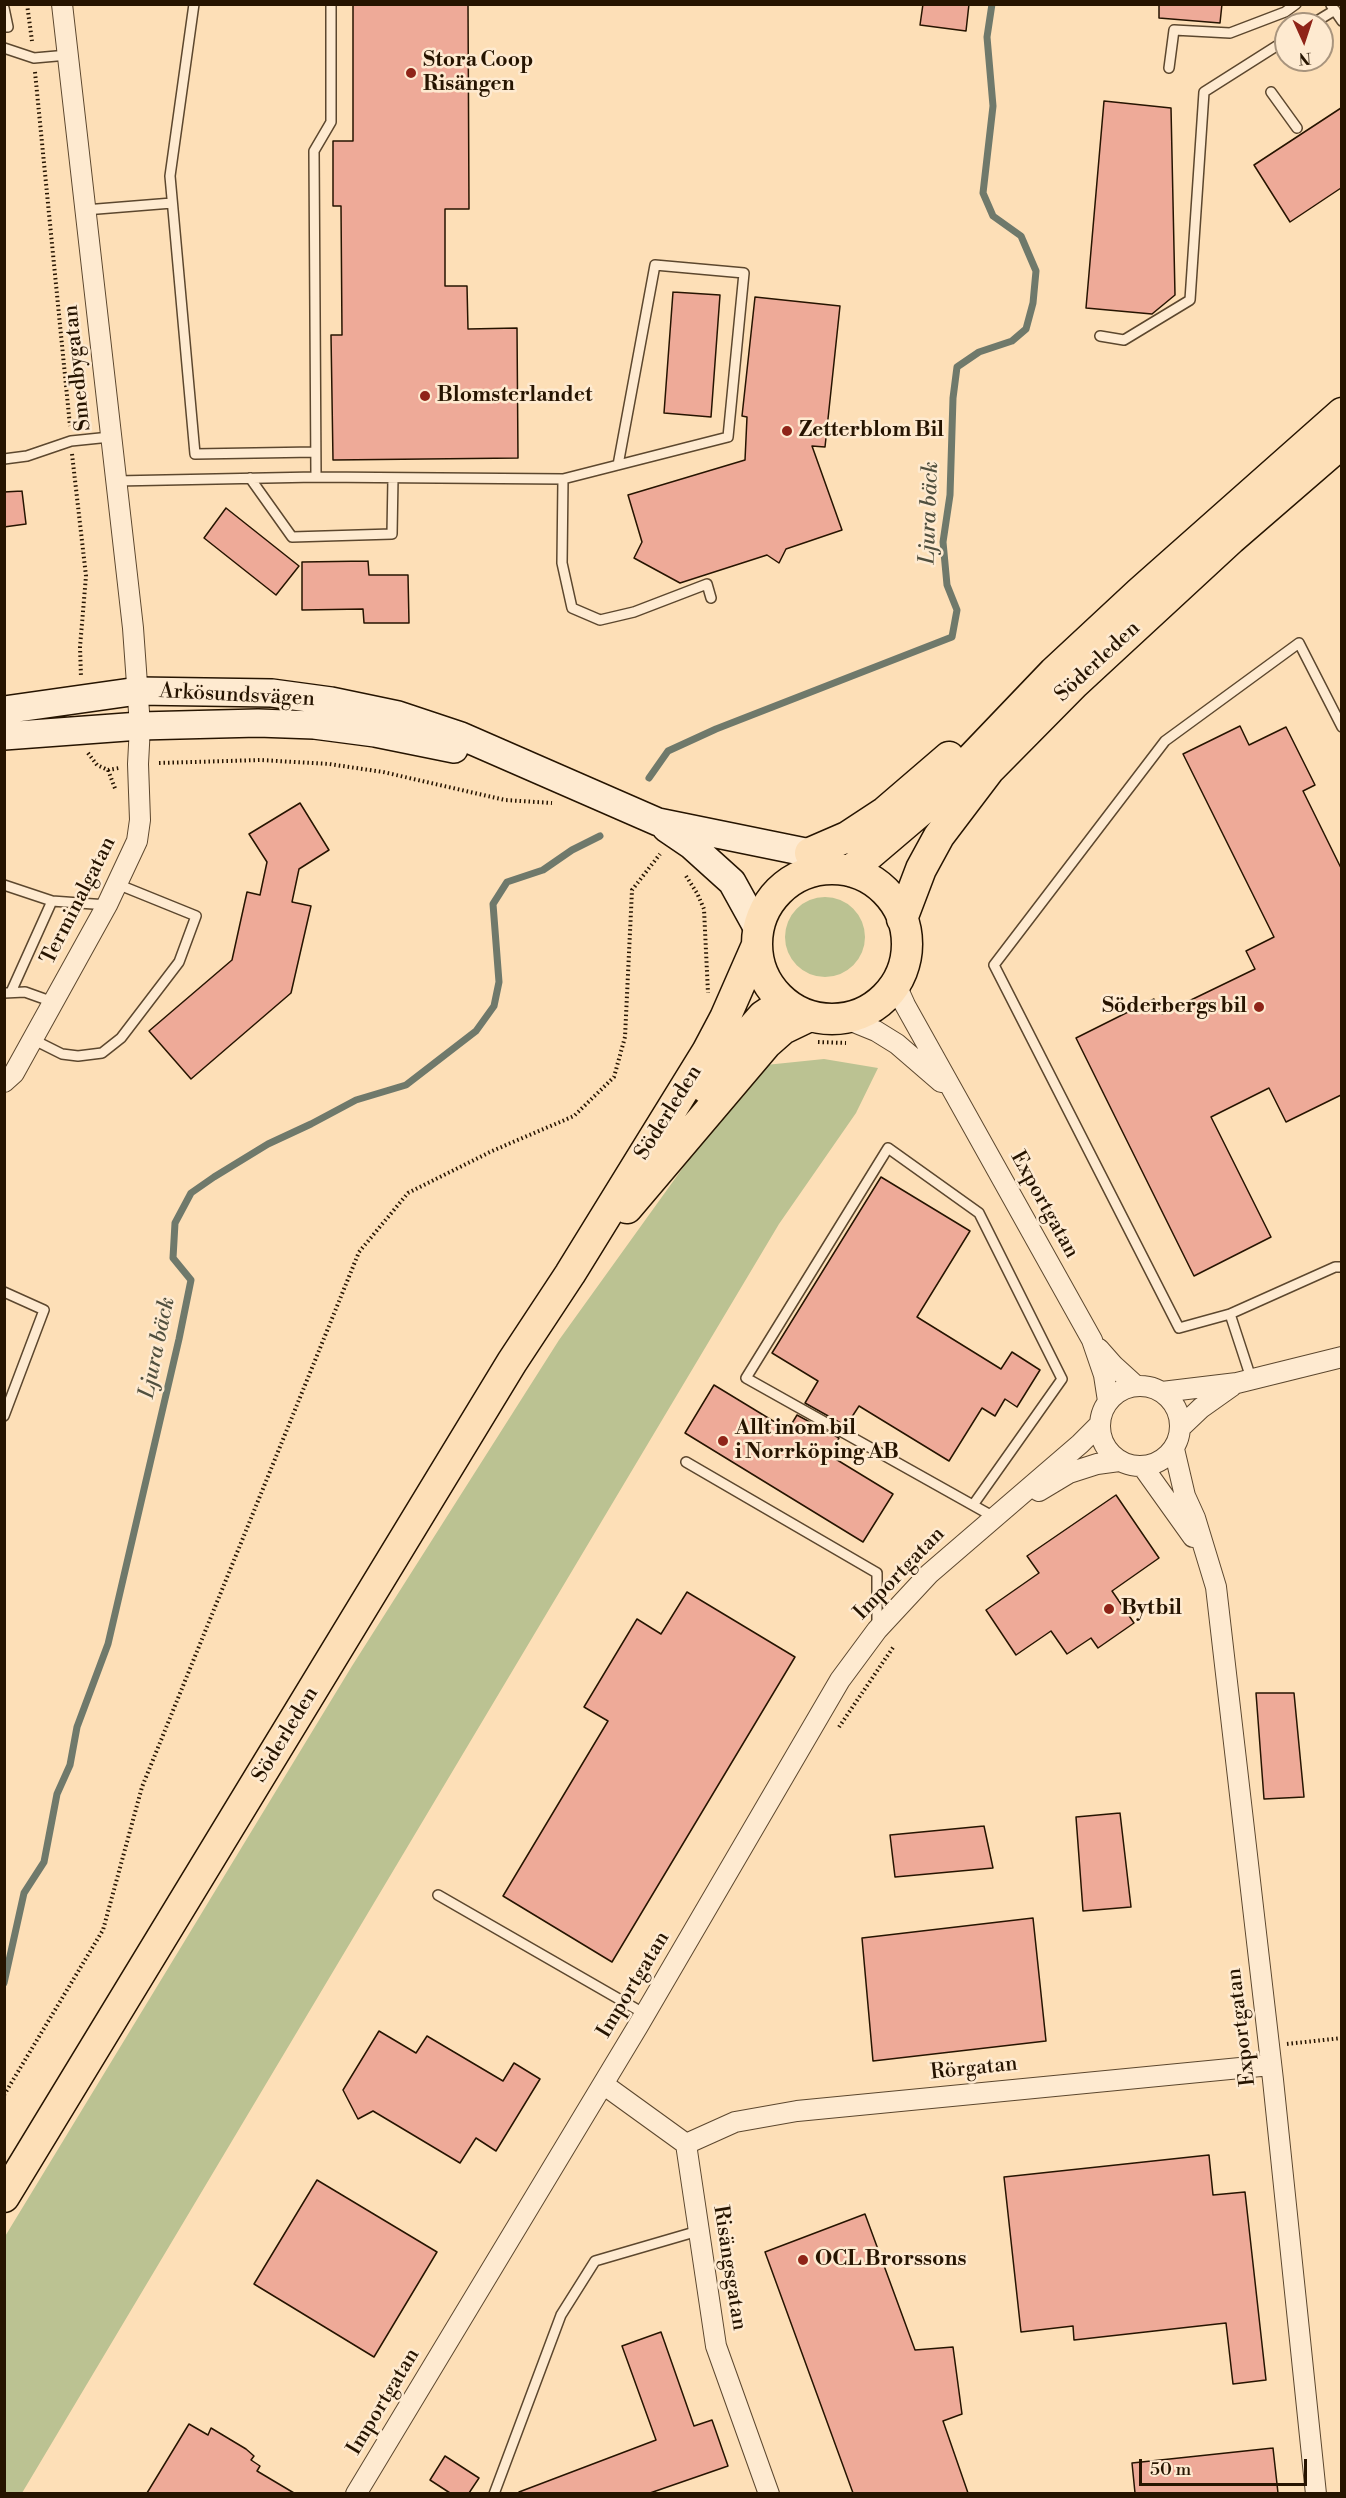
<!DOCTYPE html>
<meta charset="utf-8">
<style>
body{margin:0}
#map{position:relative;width:1346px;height:2498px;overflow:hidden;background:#fddfb7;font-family:"Libre Bodoni",serif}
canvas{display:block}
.frame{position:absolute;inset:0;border:6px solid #261400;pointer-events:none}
.north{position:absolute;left:1274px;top:12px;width:60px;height:60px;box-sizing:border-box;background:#feead0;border:2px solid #a8947d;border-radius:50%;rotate:177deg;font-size:16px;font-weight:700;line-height:24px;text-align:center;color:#261400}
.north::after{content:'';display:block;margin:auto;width:21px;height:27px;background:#8f2418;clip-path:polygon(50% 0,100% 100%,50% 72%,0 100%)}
.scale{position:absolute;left:1139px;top:2459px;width:168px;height:27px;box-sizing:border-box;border:3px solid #261400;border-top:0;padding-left:8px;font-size:18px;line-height:21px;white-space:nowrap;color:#261400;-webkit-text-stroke:4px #feead0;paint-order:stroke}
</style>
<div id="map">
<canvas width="1346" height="2498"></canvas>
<div class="frame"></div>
<div class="north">N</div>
<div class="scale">50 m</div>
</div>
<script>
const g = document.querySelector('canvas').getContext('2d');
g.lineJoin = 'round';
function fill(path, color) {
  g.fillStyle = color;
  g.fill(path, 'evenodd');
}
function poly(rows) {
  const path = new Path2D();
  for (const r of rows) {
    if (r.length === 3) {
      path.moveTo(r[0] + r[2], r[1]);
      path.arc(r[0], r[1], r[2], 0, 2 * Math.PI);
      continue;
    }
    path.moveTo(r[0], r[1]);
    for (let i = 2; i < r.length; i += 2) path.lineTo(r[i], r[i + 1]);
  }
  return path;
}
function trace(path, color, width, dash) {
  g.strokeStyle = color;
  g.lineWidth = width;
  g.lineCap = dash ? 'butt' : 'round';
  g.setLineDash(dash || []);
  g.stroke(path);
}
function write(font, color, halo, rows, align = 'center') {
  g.font = font + ' "Libre Bodoni",serif';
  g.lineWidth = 5;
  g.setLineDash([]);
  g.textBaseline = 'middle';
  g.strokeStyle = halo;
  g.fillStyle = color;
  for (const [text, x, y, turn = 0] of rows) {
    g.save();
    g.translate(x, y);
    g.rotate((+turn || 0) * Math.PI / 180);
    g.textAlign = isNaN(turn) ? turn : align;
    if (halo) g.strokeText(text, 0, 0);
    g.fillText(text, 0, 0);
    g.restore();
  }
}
const green = poly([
 [825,937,40],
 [824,1059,878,1068,856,1113,779,1224,22,2493,5,2493,4,2238,352,1666,559,1340,756,1066]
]);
const stream = poly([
 [649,778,668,751,716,729,952,637,957,610,947,585,943,542,950,495,953,398,957,367,979,352,1012,341,1026,329,1033,303,1036,271,1021,236,993,216,983,193,993,106,987,37,992,4],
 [4,1983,24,1893,44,1862,57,1794,70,1765,77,1727,108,1644,179,1339,191,1280,173,1258,175,1223,191,1193,214,1177,268,1144,311,1124,356,1100,406,1085,476,1031,494,1006,499,982,493,904,507,882,543,870,572,850,600,836]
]);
const building = poly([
 [353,4,468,4,469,209,445,209,445,286,467,286,468,329,517,328,518,458,333,460,331,335,342,335,341,206,333,206,333,141,353,141,353,4],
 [923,4,969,4,966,31,920,25,923,4],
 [1159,4,1222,4,1220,23,1159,18,1159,4],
 [1104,101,1171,108,1175,295,1152,314,1086,308,1104,101],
 [1341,108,1341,188,1290,222,1254,165,1341,108],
 [673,292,720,295,711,417,664,413,673,292],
 [755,297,840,306,825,447,812,446,842,530,786,549,779,563,767,555,680,583,634,558,642,542,628,495,745,460,747,417,742,416,755,297],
 [22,491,26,524,4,527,4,492,22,491],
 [226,508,299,566,276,595,204,538,226,508],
 [368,561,369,575,408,575,409,623,364,623,363,609,302,610,302,562,368,561],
 [1240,726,1249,745,1286,727,1315,785,1303,791,1341,868,1341,1095,1286,1122,1269,1088,1211,1117,1271,1237,1194,1276,1076,1038,1154,999,1162,1014,1255,969,1246,951,1274,937,1183,754,1240,726],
 [300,803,329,850,299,869,292,902,311,906,291,993,191,1079,149,1031,232,960,247,892,260,895,267,862,249,834,300,803],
 [881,1177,970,1231,917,1317,1001,1369,1012,1352,1040,1370,1017,1407,1005,1399,995,1416,982,1408,949,1461,859,1406,846,1426,805,1403,818,1381,772,1353,881,1177],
 [714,1385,788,1430,797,1415,839,1438,829,1455,893,1494,863,1542,685,1433,714,1385],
 [1116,1495,1159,1558,1112,1591,1134,1623,1098,1648,1091,1638,1067,1654,1051,1631,1016,1655,986,1610,1039,1573,1027,1556,1116,1495],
 [687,1592,795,1657,612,1962,503,1896,608,1721,584,1707,637,1619,661,1634,687,1592],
 [1256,1693,1294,1693,1304,1797,1264,1799,1256,1693],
 [1120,1813,1131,1907,1083,1911,1076,1817,1120,1813],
 [984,1826,993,1868,895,1877,890,1835,984,1826],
 [1033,1918,1046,2041,873,2061,862,1938,1033,1918],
 [379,2031,416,2053,427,2036,503,2081,514,2063,540,2079,496,2151,476,2138,460,2163,373,2111,358,2119,343,2090,379,2031],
 [1209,2155,1213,2195,1245,2192,1266,2380,1233,2384,1226,2323,1074,2340,1073,2326,1021,2332,1004,2177,1209,2155],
 [317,2180,437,2252,374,2357,254,2284,317,2180],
 [865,2214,915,2350,953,2347,962,2414,943,2421,968,2493,853,2493,765,2252,865,2214],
 [661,2332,694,2426,712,2420,728,2466,650,2493,519,2493,519,2492,656,2440,622,2346,661,2332],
 [189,2424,208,2435,211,2428,246,2449,254,2456,251,2460,260,2466,257,2471,294,2493,147,2493,189,2424],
 [1273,2448,1278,2493,1135,2493,1132,2463,1273,2448],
 [445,2456,479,2478,469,2493,450,2493,430,2480,445,2456]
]);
const path = poly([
 [27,4,32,41],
 [35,72,70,426],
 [72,454,86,576,80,647,81,677],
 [88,753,97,765,108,770,119,768],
 [159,763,261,760,329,764,383,772,505,800,552,803],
 [108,770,116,791],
 [686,876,697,893,704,909,708,993],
 [818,1042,846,1043],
 [839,1727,894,1646],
 [1287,2044,1342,2038],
 [4,2095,103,1930,142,1787,359,1252,408,1193,492,1151,574,1116,614,1077,625,1037,632,890,660,854]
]);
const service = poly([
 [194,4,170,176,195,454,315,452],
 [1331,5,1342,21],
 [4,8,8,27,4,27],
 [1312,24,1335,10],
 [4,48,34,58,68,55],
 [1169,68,1174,30,1230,33,1285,12,1296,4],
 [1271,92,1297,128],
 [85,210,172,203],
 [1100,336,1124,340,1190,300,1204,92,1286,40],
 [4,459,27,456,71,441,110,437],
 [316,477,314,151,331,122,331,4],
 [250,478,292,537,392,534,393,478],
 [563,479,728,437,744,273,655,265,618,465],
 [116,481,316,477,563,479,562,563,572,608,600,620,634,612,707,584,711,598],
 [4,885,52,901,107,905],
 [11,992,52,901],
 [4,993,25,992,53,1002],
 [32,1039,62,1054,78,1056,102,1053,121,1038,179,962,196,916,117,884],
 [4,1292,44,1310,4,1416],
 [1230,1314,1335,1267,1342,1267],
 [1251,1378,1230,1314,1179,1328,994,965,1165,741,1299,643,1342,727],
 [686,1462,877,1573,877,1628],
 [973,1505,1062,1379,979,1213,888,1148,746,1378,994,1517],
 [438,1895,645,2014],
 [494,2494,561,2315,595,2261,698,2231]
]);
const minor = poly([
 [897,980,900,994,905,1005,1092,1340,1104,1375,1108,1401],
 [844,1018,876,1031,897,1044,941,1082],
 [4,1082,14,1073,107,905,137,841,140,820,138,764,140,726,133,628,62,4],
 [1099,1349,1114,1366,1136,1386],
 [1140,1426,40],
 [1162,1392,1237,1383,1342,1357],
 [1181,1427,1201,1408,1232,1386],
 [1174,1449,1185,1496,1195,1518,1216,1587,1273,2080,1316,2494],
 [1143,1467,1193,1537],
 [1039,1491,1069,1473,1097,1464,1119,1461],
 [603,2084,686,2144,716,2346,769,2494],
 [686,2144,735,2122,797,2111,1271,2065],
 [356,2494,638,2026,840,1680,877,1630,929,1574,1080,1444,1100,1424]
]);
const secondary = poly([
 [4,710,138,691,272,693,331,701,398,715,461,736,658,822,810,853,824,858,841,869],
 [4,736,140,726,258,723,314,725,375,733,454,749],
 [666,828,691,845,732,882,758,929]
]);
const primary = poly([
 [810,853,847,837,885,812,949,757],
 [832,944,75],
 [850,871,924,808,1054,672,1140,592,1342,413],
 [902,919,921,869,939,836,989,770,1074,684,1231,539,1342,443],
 [706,1088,728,1056,748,1033,763,1016,784,1002],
 [627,1208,766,1044,783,1029,810,1016],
 [4,2197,512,1362,570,1274,707,1052,725,1018,757,945]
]);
const markers = [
 [411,73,6,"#8f2418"],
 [425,396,6,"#8f2418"],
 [787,431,6,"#8f2418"],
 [1259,1007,6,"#8f2418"],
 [723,1441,6,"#8f2418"],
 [1109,1609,6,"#8f2418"],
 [803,2260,6,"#8f2418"]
];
const poiNames = [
 ["Stora Coop",423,61],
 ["Risängen",423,85],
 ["Blomsterlandet",437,396],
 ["Zetterblom Bil",799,431],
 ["Söderbergs bil",1247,1007,"right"],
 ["Allt inom bil",735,1429],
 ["i Norrköping AB",735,1453],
 ["Bytbil",1121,1609],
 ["OCL Brorssons",815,2260]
];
const streetNames = [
 ["Smedbygatan",78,368,-96],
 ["Söderleden",1098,662,-43],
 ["Arkösundsvägen",237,696,3],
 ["Terminalgatan",79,901,-63],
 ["Söderleden",669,1113,-58],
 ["Exportgatan",1044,1205,61],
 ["Importgatan",900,1574,-46],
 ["Söderleden",286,1735,-59],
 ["Importgatan",634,1985,-59],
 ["Exportgatan",1242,2027,-97],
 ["Rörgatan",974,2069,-6],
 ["Risängsgatan",729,2268,81],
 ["Importgatan",384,2402,-59]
];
const waterNames = [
 ["Ljura bäck",930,513,-88],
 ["Ljura bäck",158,1348,-78]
];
fill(green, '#bbc292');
trace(stream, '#6f796b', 7);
fill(building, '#eeaa98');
trace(building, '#261400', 1.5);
trace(service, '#5c472e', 12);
trace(minor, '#5c472e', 22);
trace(secondary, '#261400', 30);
trace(primary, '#261400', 33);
trace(path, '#261400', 4, [1.5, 3]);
trace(service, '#feead0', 9);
trace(minor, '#feead0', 20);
trace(secondary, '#feead0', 27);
trace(primary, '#fddfb7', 30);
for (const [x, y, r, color] of markers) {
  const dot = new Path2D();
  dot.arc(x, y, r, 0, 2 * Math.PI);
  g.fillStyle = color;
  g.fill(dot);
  trace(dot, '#feead0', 2);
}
write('bold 21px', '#261400', '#feead0', poiNames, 'left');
write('21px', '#261400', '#feead0', streetNames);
write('italic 22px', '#504f3e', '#feead0', waterNames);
</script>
